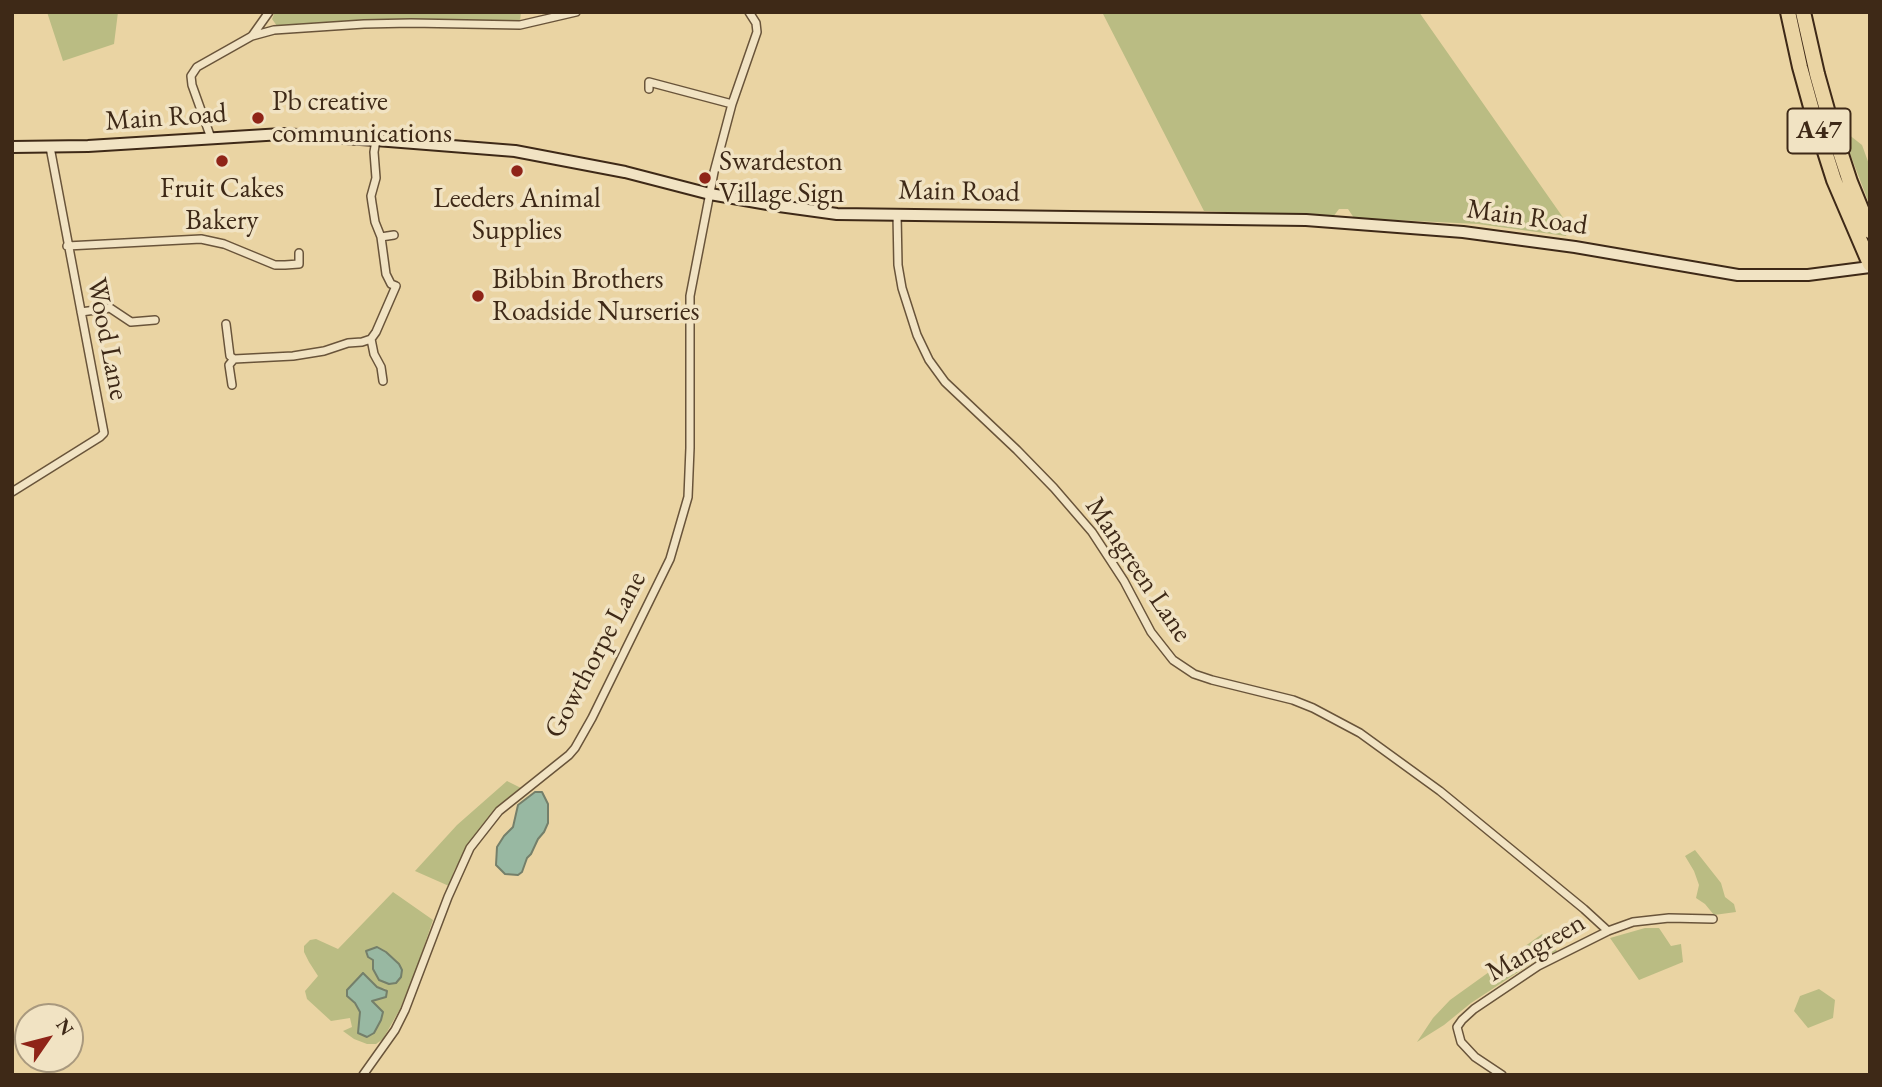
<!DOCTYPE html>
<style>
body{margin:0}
#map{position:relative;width:1882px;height:1087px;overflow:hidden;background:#ead4a3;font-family:"EB Garamond",serif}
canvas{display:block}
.frame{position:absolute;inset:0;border:14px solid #3e2917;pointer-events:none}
.north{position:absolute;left:14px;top:1003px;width:70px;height:70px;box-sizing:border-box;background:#f1e3c3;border:2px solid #a9997e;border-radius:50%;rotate:55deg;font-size:19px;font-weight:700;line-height:28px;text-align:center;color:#3e2917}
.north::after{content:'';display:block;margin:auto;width:24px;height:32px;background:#8f2418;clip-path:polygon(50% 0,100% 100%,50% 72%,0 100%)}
</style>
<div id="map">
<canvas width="1882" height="1087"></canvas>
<div class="frame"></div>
<div class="north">N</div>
</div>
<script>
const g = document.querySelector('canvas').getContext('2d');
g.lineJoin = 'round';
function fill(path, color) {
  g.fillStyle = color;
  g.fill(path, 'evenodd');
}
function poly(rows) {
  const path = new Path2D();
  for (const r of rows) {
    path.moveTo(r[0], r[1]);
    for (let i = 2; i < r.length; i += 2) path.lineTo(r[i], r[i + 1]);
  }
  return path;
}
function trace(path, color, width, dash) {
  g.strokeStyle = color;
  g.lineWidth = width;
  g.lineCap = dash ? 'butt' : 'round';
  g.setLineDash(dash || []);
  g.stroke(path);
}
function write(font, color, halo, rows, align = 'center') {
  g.font = font + ' "EB Garamond",serif';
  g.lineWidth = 7;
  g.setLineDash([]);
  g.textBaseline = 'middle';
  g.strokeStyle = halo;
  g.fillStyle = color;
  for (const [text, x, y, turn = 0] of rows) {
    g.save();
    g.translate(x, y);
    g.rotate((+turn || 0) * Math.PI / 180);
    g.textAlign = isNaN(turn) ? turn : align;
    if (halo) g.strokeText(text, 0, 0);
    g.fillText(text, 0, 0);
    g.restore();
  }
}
const green = poly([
 [47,12,118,12,114,44,63,61],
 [275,12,521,12,520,22,277,26,272,19],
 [1102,12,1419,12,1569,226,1566,236,1478,224,1354,218,1348,209,1339,209,1333,217,1204,211],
 [1848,134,1862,145,1870,167,1870,206,1844,138],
 [507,781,521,788,496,809,481,826,467,847,454,871,449,886,415,871,457,825],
 [1695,850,1721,883,1725,897,1734,904,1736,912,1714,915,1705,904,1696,898,1699,885,1694,871,1685,856],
 [393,892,433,920,417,967,400,1009,383,1039,376,1044,367,1044,354,1039,343,1031,352,1027,350,1018,331,1021,307,999,305,991,318,976,309,962,304,952,304,946,310,940,316,939,338,949],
 [363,973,377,987,386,989,380,999,372,1001,358,1033,360,1012,355,1003,347,996],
 [1645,928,1659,928,1671,946,1681,944,1683,962,1639,980,1610,938],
 [1542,934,1558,952,1535,961,1471,1003,1444,1025,1417,1042,1433,1018,1450,1000],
 [1819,989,1835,1000,1833,1018,1808,1028,1794,1011,1800,996]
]);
const water = poly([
 [535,792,542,792,548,804,548,823,544,832,538,839,531,854,527,858,522,872,518,875,505,874,496,865,497,847,504,836,513,827,518,805,535,792],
 [377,947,386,952,399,964,402,970,401,977,396,983,389,984,379,980,373,969,373,960,368,957,366,951,377,947],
 [363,973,377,987,387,991,386,997,372,1001,383,1012,381,1020,374,1033,367,1037,358,1033,360,1012,355,1003,347,996,347,990,363,973]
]);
const street = poly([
 [252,36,274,30,364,24,411,23,520,25,576,12],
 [649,89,649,82,732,104],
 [211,138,192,85,191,76,197,67,252,36,269,12],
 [897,214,898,265,902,288,917,335,929,360,945,382,1017,450,1054,488,1092,532,1124,581,1151,632,1173,660,1194,674,1212,680,1293,700,1313,708,1360,733,1440,791,1584,909,1608,931],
 [381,237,394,235],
 [67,246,201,239,224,244,275,265,285,265,299,264,299,253],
 [81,312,110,308,131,322,155,320],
 [226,324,230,356,234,359],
 [371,339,374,354,381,367,383,381],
 [232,385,229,365,234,359,293,356,324,351,348,343,362,342,371,339,376,332,396,286,391,284,386,274,381,237,375,222,372,203,371,196,376,178,374,152,376,140],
 [12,492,100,437,104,433,50,147],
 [363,1075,395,1030,405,1010,448,897,470,848,499,811,569,755,575,748,592,718,670,559,688,497,690,448,690,296,714,172,732,104,757,32,756,23,749,12],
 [1502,1075,1475,1057,1461,1042,1457,1027,1462,1020,1474,1009,1538,966,1608,931,1633,922,1669,918,1713,919]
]);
const secondary = poly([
 [12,147,88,146,282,134,376,140,515,151,625,172,710,194,779,206,837,214,1306,220,1463,232,1575,247,1738,275,1808,275,1870,267]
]);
const highway = poly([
 [1788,12,1800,67,1813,114,1834,180,1870,264],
 [1803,12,1817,74,1831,124,1850,182,1870,231]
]);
const markers = [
 [258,118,7,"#8f2418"],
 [222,161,7,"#8f2418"],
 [517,171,7,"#8f2418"],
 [705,178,7,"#8f2418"],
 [478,296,7,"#8f2418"]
];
const shields = [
 [1819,131,63]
];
const shieldNames = [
 ["A47",1819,131]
];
const poiNames = [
 ["Pb creative",272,102],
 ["communications",272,134],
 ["Swardeston",719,162],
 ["Village Sign",719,194],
 ["Fruit Cakes",222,189,"center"],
 ["Bakery",222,221,"center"],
 ["Leeders Animal",517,199,"center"],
 ["Supplies",517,231,"center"],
 ["Bibbin Brothers",492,280],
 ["Roadside Nurseries",492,312]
];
const streetNames = [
 ["Main Road",166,118,-4],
 ["Main Road",959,192,1],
 ["Main Road",1527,218,8],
 ["Wood Lane",107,339,79],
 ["Mangreen Lane",1138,570,56],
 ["Gowthorpe Lane",596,655,-62],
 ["Mangreen",1536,948,-30]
];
fill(green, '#babc83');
fill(water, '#98b8a2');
trace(water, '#747f6a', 2);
trace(street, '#69543a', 10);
trace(secondary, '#3e2917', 14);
trace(highway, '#3e2917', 18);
trace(street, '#f1e3c3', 7);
trace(secondary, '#f1e3c3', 10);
trace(highway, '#ead4a3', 14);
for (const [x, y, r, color] of markers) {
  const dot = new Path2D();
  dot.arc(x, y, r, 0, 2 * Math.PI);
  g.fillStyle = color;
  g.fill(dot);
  trace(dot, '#f1e3c3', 2.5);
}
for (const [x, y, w] of shields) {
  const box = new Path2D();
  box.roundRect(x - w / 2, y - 22.5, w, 45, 5);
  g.fillStyle = '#f1e3c3';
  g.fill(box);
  trace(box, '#3e2917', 2);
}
write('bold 26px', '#3e2917', null, shieldNames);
write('28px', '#3e2917', '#f1e3c3', poiNames, 'left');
write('28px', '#3e2917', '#f1e3c3', streetNames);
</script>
